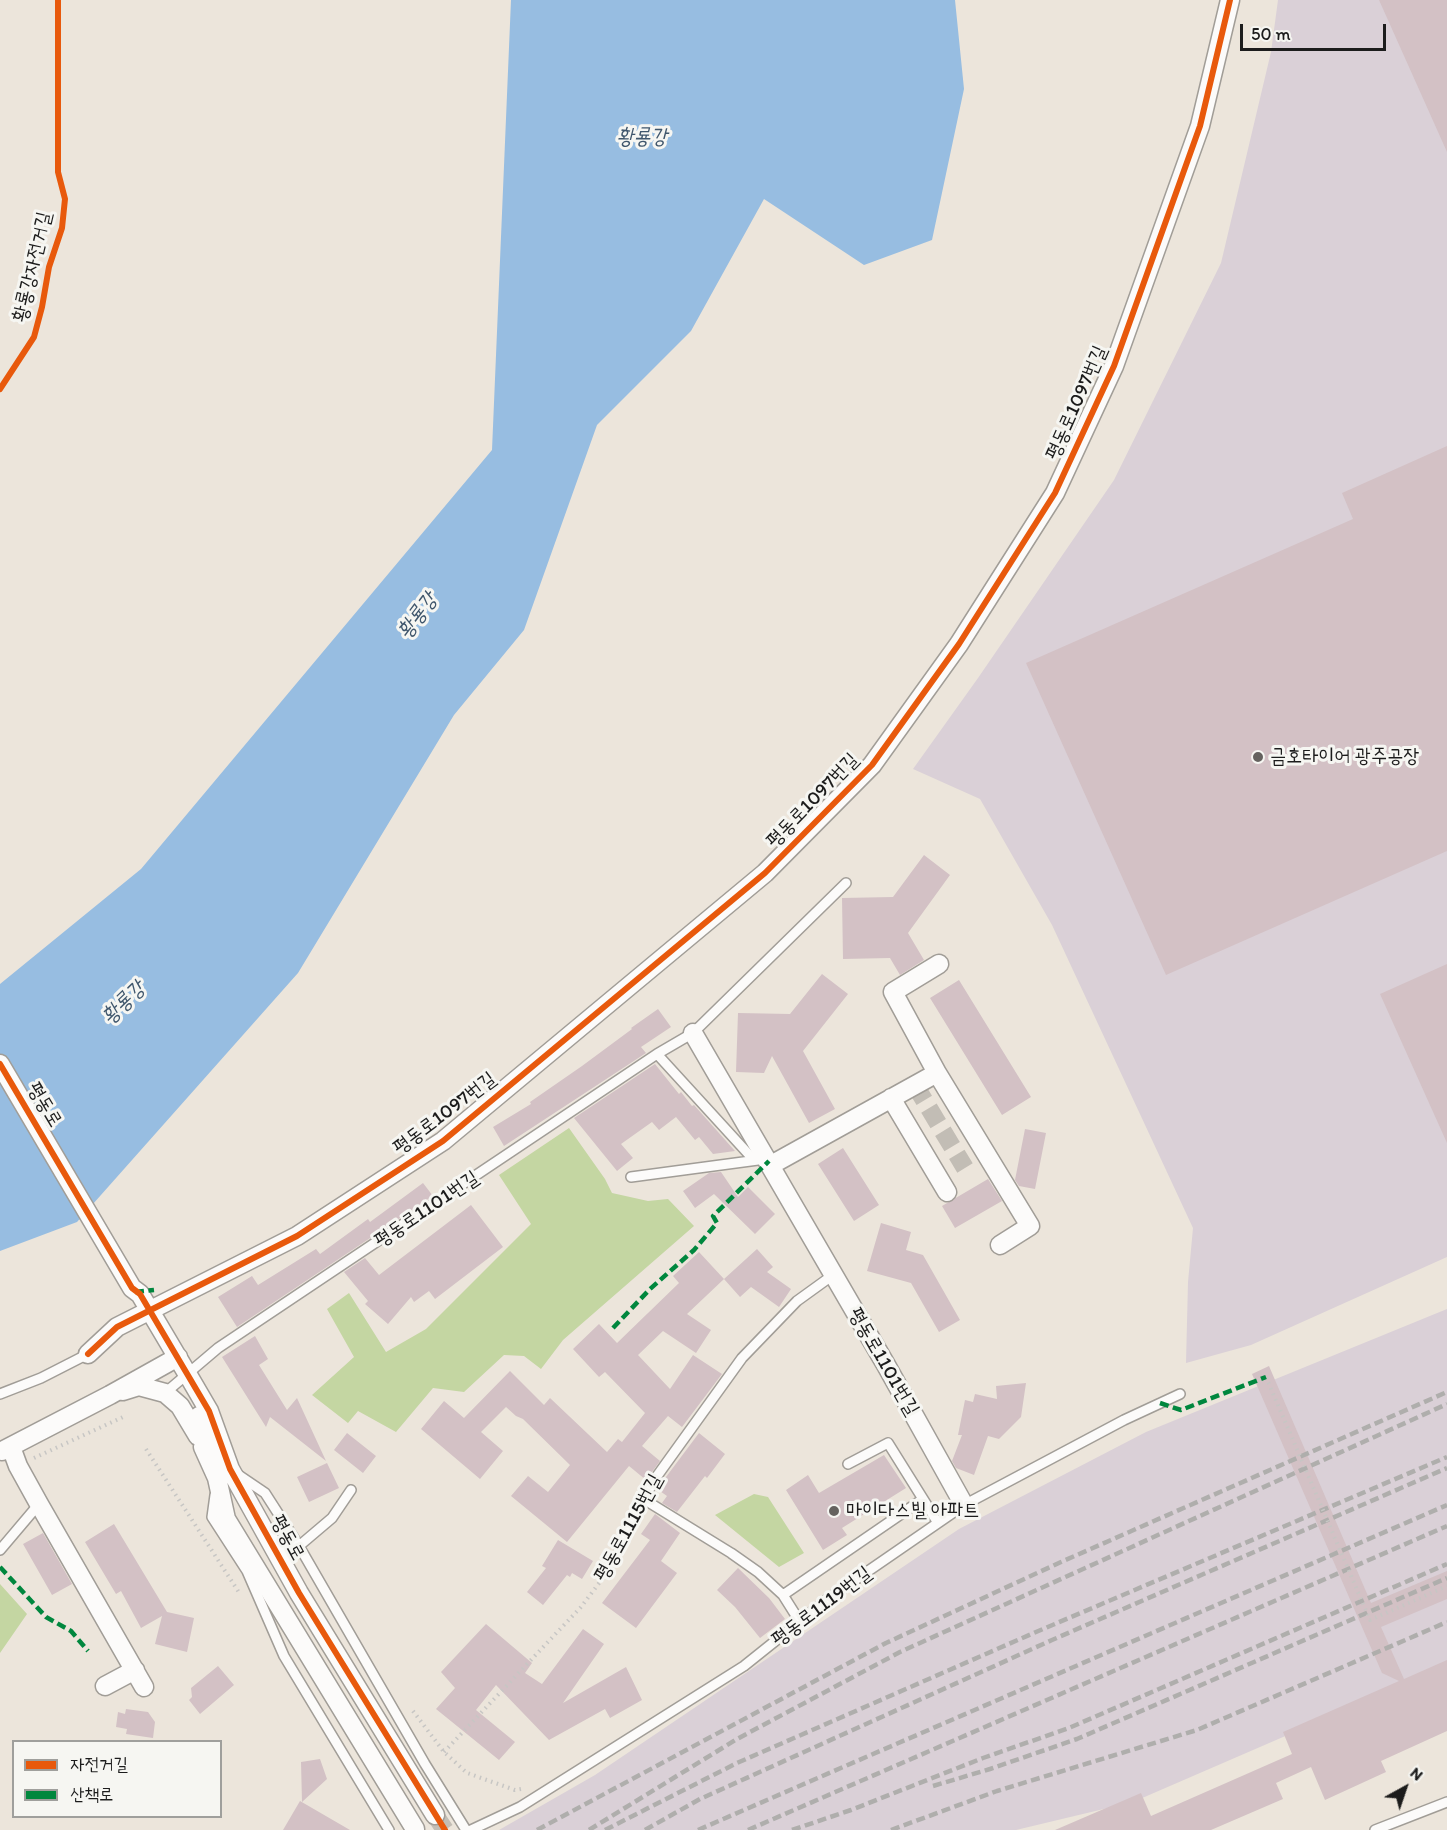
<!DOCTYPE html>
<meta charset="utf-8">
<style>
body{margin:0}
#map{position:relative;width:1447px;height:1830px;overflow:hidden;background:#ece5db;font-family:Itim,"Poor Story",sans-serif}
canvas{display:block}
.legend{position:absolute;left:12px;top:1740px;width:210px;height:78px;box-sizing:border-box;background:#f6f6f2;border:2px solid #9f9f9c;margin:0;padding:8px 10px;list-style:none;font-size:18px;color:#1c1c1c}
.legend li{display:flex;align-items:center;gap:12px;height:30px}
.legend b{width:30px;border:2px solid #9f9f9c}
.north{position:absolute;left:1375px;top:1758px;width:60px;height:60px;-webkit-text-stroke:4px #f6f6f2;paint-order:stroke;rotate:40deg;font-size:16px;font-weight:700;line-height:24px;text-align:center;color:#1c1c1c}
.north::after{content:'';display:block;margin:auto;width:21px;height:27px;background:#1c1c1c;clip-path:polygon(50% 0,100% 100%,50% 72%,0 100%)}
.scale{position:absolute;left:1240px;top:24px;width:146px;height:27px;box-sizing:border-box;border:3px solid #1c1c1c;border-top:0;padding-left:8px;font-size:18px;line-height:21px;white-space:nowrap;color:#1c1c1c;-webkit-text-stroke:4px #f6f6f2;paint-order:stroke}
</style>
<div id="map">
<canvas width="1447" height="1830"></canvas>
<ul class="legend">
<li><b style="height:8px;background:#e8590c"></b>자전거길</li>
<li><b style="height:8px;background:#00873e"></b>산책로</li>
</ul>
<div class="north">N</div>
<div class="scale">50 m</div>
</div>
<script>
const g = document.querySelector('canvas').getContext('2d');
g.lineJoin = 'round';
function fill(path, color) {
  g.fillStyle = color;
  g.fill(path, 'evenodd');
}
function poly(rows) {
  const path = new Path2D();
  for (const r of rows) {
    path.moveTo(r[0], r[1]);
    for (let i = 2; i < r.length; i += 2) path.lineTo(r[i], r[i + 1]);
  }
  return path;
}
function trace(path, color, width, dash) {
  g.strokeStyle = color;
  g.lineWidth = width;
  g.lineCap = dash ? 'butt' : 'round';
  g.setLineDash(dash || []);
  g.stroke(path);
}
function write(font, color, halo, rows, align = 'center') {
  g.font = font + ' Itim,"Poor Story",sans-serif';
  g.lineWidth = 6;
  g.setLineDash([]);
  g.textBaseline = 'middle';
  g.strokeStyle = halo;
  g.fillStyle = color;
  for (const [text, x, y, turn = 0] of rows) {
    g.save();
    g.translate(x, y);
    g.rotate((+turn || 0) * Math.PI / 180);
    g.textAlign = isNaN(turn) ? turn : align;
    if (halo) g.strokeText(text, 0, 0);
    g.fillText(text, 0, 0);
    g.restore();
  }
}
const industrial = poly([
 [1278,0,1447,0,1447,1257,1251,1345,1186,1363,1188,1282,1193,1228,1052,925,980,799,913,769,978,678,1114,480,1221,263,1271,52],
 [1447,1309,1447,1666,1133,1802,1016,1830,499,1830,595,1775,959,1529,1146,1432]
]);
const green = poly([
 [569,1128,605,1179,612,1193,648,1201,668,1199,694,1226,563,1340,541,1369,524,1356,504,1355,464,1392,433,1388,396,1432,358,1411,348,1423,312,1395,354,1357,327,1309,349,1293,386,1352,426,1329,531,1224,499,1175],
 [754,1494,768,1497,804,1553,779,1567,715,1515],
 [0,1584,27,1614,0,1653]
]);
const water = poly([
 [511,0,955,0,964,89,932,240,864,265,764,199,691,331,597,425,524,630,454,715,298,973,77,1222,0,1251,0,984,141,869,492,450]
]);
const building = poly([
 [1379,0,1447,0,1447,152],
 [1447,446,1447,851,1166,975,1026,663,1353,519,1342,493],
 [924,855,950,875,908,933,924,960,900,975,890,958,843,959,842,898,893,897],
 [1447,964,1447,1143,1380,994],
 [822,974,848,994,803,1051,835,1109,809,1123,772,1056,764,1073,736,1072,738,1013,790,1014],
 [959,980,1031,1097,1002,1115,930,998],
 [658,1009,671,1027,641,1047,646,1053,504,1146,493,1127,531,1104,530,1102,582,1066,632,1029,631,1028],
 [655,1064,679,1094,681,1092,692,1106,694,1105,735,1151,713,1154,699,1137,695,1140,676,1117,659,1130,652,1122,621,1144,633,1158,617,1171,574,1118],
 [1025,1129,1046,1133,1035,1189,1019,1186,1015,1180],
 [843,1148,879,1205,854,1221,818,1164],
 [721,1172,738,1197,748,1187,775,1214,755,1234,714,1194,695,1208,683,1191,709,1173],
 [988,1179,1002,1201,955,1228,942,1206],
 [423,1183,433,1196,237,1327,218,1297,252,1276,258,1285,316,1249,320,1254,368,1219,370,1222],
 [471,1205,503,1247,435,1299,429,1291,414,1302,411,1297,388,1324,365,1304,368,1301,344,1272,365,1258,379,1275],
 [881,1223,911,1232,906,1250,923,1255,960,1320,939,1332,911,1283,867,1271],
 [757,1249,773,1267,767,1272,791,1289,779,1307,751,1287,740,1297,724,1279],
 [699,1252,724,1279,687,1314,711,1330,696,1353,663,1331,638,1355,670,1389,693,1355,722,1374,682,1427,668,1416,642,1446,660,1461,646,1480,629,1466,567,1542,511,1496,528,1476,548,1492,570,1465,523,1419,516,1416,506,1407,481,1432,503,1451,480,1479,421,1429,444,1401,464,1418,510,1371,544,1405,550,1398,607,1452,618,1439,622,1442,645,1413,605,1372,599,1377,573,1349,599,1324,617,1343,679,1283,673,1276],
 [255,1336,268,1359,259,1365,287,1410,297,1398,326,1461,270,1417,266,1427,222,1357],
 [1269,1366,1371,1603,1447,1571,1447,1599,1381,1627,1404,1679,1447,1660,1447,1731,1381,1761,1386,1772,1325,1800,1311,1767,1276,1783,1283,1799,1211,1830,1055,1830,1141,1793,1151,1816,1292,1754,1283,1732,1399,1681,1382,1673,1252,1374],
 [1026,1383,1021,1417,999,1439,988,1436,974,1475,956,1468,952,1461,962,1435,958,1435,965,1400,973,1402,975,1394,997,1399,996,1386],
 [347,1433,376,1456,363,1473,334,1450],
 [699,1433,725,1454,707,1478,705,1476,677,1512,662,1503,667,1496,657,1489],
 [884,1455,906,1488,842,1528,847,1535,823,1550,786,1490,808,1475,819,1493],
 [327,1463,339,1488,309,1502,297,1477],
 [655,1514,680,1533,661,1561,677,1573,636,1628,602,1603,650,1540,641,1534],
 [114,1524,167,1612,194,1618,187,1652,155,1644,162,1616,141,1628,121,1591,116,1594,85,1542],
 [43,1533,72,1584,52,1595,23,1544],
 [558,1540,593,1561,582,1579,572,1573,570,1577,567,1575,543,1605,527,1592,546,1568,542,1566],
 [738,1568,769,1598,785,1619,760,1638,735,1607,717,1590],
 [486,1624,532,1663,525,1673,542,1684,583,1629,604,1644,563,1703,626,1667,642,1700,610,1718,605,1709,549,1740,496,1685,476,1710,515,1742,499,1760,436,1709,455,1688,441,1672],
 [218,1666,234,1685,200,1714,189,1700,192,1697,191,1688],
 [126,1709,148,1712,155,1722,153,1738,126,1734,127,1729,116,1727,118,1712,125,1714],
 [320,1759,327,1779,302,1802,301,1762],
 [300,1801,350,1830,283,1830]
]);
const minorTunnel = poly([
 [915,1085,965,1168],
 [435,1815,445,1830]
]);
const path = poly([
 [146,1449,240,1594],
 [34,1458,123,1417],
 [413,1711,444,1752,467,1773,515,1790,521,1789],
 [444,1752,581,1607,606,1574,613,1560]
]);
const service = poly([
 [657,1054,753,1159],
 [631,1177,758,1160],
 [165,1393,218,1348,657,1054,693,1033,846,883],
 [0,1394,41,1378,88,1354],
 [237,1474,265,1493,299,1546,425,1764,466,1830],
 [215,1495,212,1517,247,1571,284,1656,389,1830],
 [923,1499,938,1523],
 [645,1500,731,1553,758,1572,783,1595,800,1622],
 [299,1546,332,1518,351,1490],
 [619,1548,625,1531,645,1500,652,1483,742,1358,797,1301,833,1275],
 [0,1550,39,1504],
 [783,1595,923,1499,888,1443,848,1464],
 [471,1830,520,1807,744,1666,829,1598,964,1505,1124,1420,1180,1394],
 [1375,1830,1447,1802]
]);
const minor = poly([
 [693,1033,886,1365,964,1505],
 [0,1064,132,1288,140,1294,188,1375,209,1411,230,1469,299,1593,435,1815],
 [937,1073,1030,1226,1000,1245],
 [891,1098,947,1192],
 [771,1165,937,1073,893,992,939,964],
 [88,1354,117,1327,297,1236,443,1141,765,873,872,765,959,644,1055,493,1114,366,1200,126,1230,0],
 [123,1391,139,1386,165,1393,180,1406,198,1436],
 [199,1416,207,1432,203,1447,217,1478,226,1519,415,1829],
 [11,1447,18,1466,39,1504,144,1687],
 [2,1451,110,1395,178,1357],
 [105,1686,135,1670]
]);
const rail = poly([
 [933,1786,990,1769,1077,1739,1447,1578],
 [537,1830,886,1643,1061,1562,1447,1392],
 [589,1830,737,1739,900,1652,1447,1404],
 [605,1830,737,1763,1036,1632,1447,1457],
 [645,1830,700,1799,1052,1640,1447,1468],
 [698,1830,1447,1505],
 [748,1830,1447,1526],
 [792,1830,851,1810,983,1758,1069,1728,1447,1564],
 [891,1830,997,1791,1197,1730,1447,1622]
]);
const pathBridge = poly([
 [1266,1377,1370,1620,1447,1586]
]);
const quiet = poly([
 [135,1292,154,1290],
 [613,1328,650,1289,694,1250,717,1223,713,1216,769,1161],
 [1160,1403,1181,1410,1266,1377],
 [0,1567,46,1617,71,1631,88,1651]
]);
const cycleway = poly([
 [0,389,34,337,42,307,49,267,62,228,65,199,58,172,58,0],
 [0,1064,132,1288,140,1294,209,1411,230,1469,299,1593,445,1830],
 [88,1354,117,1327,297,1236,443,1141,765,873,872,765,959,644,1055,493,1114,366,1200,126,1230,0]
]);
const markers = [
 [1258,757,6,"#65625f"],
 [834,1511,6,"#65625f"]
];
const streetNames = [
 ["황룡강자전거길",33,267,-77],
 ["평동로1097번길",1077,403,-66],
 ["평동로1097번길",813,801,-46],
 ["평동로",44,1105,59],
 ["평동로1097번길",445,1114,-37],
 ["평동로1101번길",427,1210,-34],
 ["평동로1101번길",883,1362,60],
 ["평동로1115번길",629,1528,-61],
 ["평동로",287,1538,61],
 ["평동로1119번길",822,1607,-37]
];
const poiNames = [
 ["금호타이어 광주공장",1270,757],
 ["마이다스빌 아파트",846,1511]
];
const waterNames = [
 ["황룡강",642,138],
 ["황룡강",418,616,-53],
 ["황룡강",124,1003,-44]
];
fill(industrial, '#dad0d7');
fill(green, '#c4d6a2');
fill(water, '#97bde1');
fill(building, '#d3c1c5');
trace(minorTunnel, '#c2bdb5', 18, [18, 9]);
trace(service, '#a19d97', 12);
trace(minor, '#a19d97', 21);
trace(path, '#c7c6c4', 4, [1.5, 4.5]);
trace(service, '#fcfbfa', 9);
trace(minor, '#fcfbfa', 18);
trace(rail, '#afaeac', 4.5, [9, 4.5]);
trace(pathBridge, '#c7c6c4', 4, [1.5, 4.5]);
trace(quiet, '#00873e', 4.5, [9, 4.5]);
trace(cycleway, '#e8590c', 6);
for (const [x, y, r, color] of markers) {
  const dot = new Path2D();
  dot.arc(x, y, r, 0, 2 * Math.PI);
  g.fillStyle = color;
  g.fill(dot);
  trace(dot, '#f6f6f2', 2);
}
write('20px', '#1c1c1c', '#f6f6f2', streetNames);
write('20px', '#1c1c1c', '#f6f6f2', poiNames, 'left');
write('italic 21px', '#3f566c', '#f6f6f2', waterNames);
</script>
